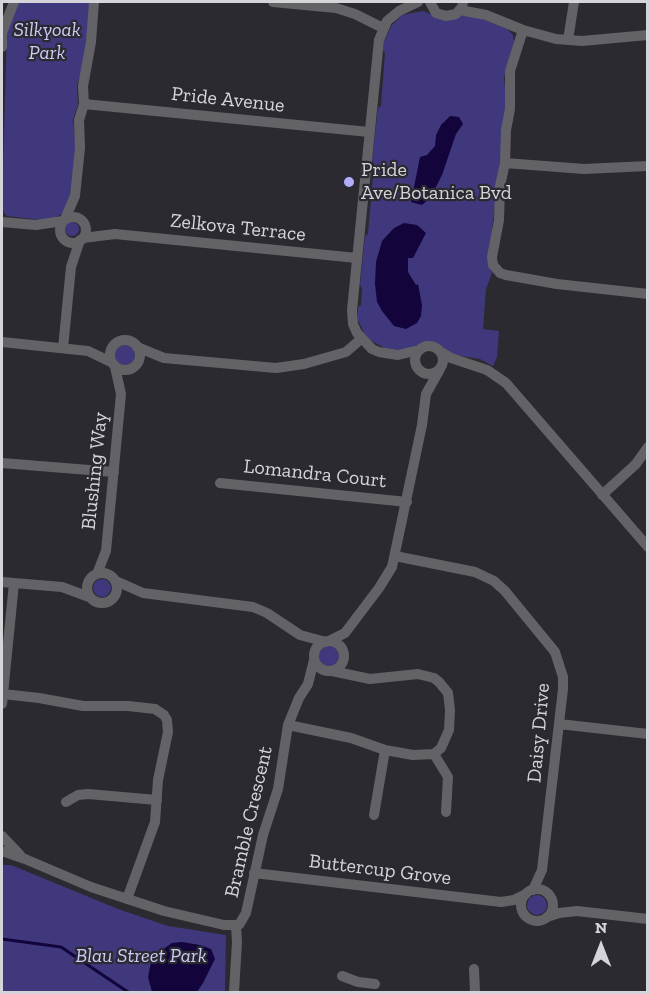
<!DOCTYPE html>
<style>
body{margin:0}
#map{position:relative;width:649px;height:994px;overflow:hidden;background:#2a2a30;font-family:"Zilla Slab",serif}
canvas{display:block}
.frame{position:absolute;inset:0;border:3px solid #d5d5d9;pointer-events:none}
.north{position:absolute;left:571px;top:916px;width:60px;height:60px;-webkit-text-stroke:4px #2a2a30;paint-order:stroke;rotate:0deg;font-size:16px;font-weight:700;line-height:24px;text-align:center;color:#d5d5d9}
.north::after{content:'';display:block;margin:auto;width:21px;height:27px;background:#d5d5d9;clip-path:polygon(50% 0,100% 100%,50% 72%,0 100%)}
</style>
<div id="map">
<canvas width="649" height="994"></canvas>
<div class="frame"></div>
<div class="north">N</div>
</div>
<script>
const g = document.querySelector('canvas').getContext('2d');
g.lineJoin = 'round';
function fill(path, color) {
  g.fillStyle = color;
  g.fill(path, 'evenodd');
}
function poly(rows) {
  const path = new Path2D();
  for (const r of rows) {
    if (r.length === 3) {
      path.moveTo(r[0] + r[2], r[1]);
      path.arc(r[0], r[1], r[2], 0, 2 * Math.PI);
      continue;
    }
    path.moveTo(r[0], r[1]);
    for (let i = 2; i < r.length; i += 2) path.lineTo(r[i], r[i + 1]);
  }
  return path;
}
function trace(path, color, width, dash) {
  g.strokeStyle = color;
  g.lineWidth = width;
  g.lineCap = dash ? 'butt' : 'round';
  g.setLineDash(dash || []);
  g.stroke(path);
}
function write(font, color, halo, rows, align = 'center') {
  g.font = font + ' "Zilla Slab",serif';
  g.lineWidth = 4.5;
  g.setLineDash([]);
  g.textBaseline = 'middle';
  g.strokeStyle = halo;
  g.fillStyle = color;
  for (const [text, x, y, turn = 0] of rows) {
    g.save();
    g.translate(x, y);
    g.rotate((+turn || 0) * Math.PI / 180);
    g.textAlign = isNaN(turn) ? turn : align;
    if (halo) g.strokeText(text, 0, 0);
    g.fillText(text, 0, 0);
    g.restore();
  }
}
const green = poly([
 [18,2,90,2,85,61,77,85,78,104,73,120,76,147,70,200,62,214,48,221,7,216,4,213,2,205,7,29],
 [423,11,438,17,463,15,474,16,507,29,513,35,514,42,504,77,506,101,501,153,488,263,492,273,486,289,483,329,499,331,497,357,493,366,480,359,455,355,445,351,435,343,429,342,400,350,385,348,370,340,364,333,358,320,358,307,361,305,362,288,360,285,365,236,368,234,374,164,372,160,378,108,381,106,385,53,383,50,384,42,391,26,402,15],
 [72,229,7],
 [125,355,10],
 [102,588,9],
 [329,656,10],
 [2,865,11,865,118,909,168,926,226,935,225,992,2,992],
 [537,905,10]
]);
const water = poly([
 [450,116,459,117,463,124,456,134,442,175,431,197,422,205,411,202,420,157,427,155,435,146,436,135,441,125],
 [404,223,417,225,426,233,413,258,408,258,408,272,416,285,418,284,422,305,421,316,417,323,406,329,394,326,382,311,377,302,375,284,376,262,382,241,394,228],
 [182,942,200,945,211,949,215,959,203,983,197,992,152,992,148,977,152,957,172,943]
]);
const stream = poly([
 [2,939,61,947,128,992]
]);
const minor = poly([
 [273,2,336,8,355,14,383,28],
 [418,2,399,11,387,21,379,40,352,310,353,324,357,333,372,349,379,352,398,355,419,350],
 [430,2,436,13,446,16,456,14,462,7,463,2],
 [460,10,486,15,523,30,556,39,582,41,648,35],
 [2,29,2,47],
 [523,30,510,71,510,109,506,130,505,163,500,186,499,220,492,257,493,265,500,273,506,275,557,284,648,294],
 [2,33,14,2],
 [568,40,574,2],
 [84,104,369,132],
 [505,163,584,169,648,166],
 [73,230,13],
 [65,219,75,196,80,148,79,120,84,104,83,86,91,42,94,2],
 [2,222,36,225,63,221],
 [83,238,115,234,357,258],
 [125,355,15],
 [2,342,88,351,111,362],
 [429,360,14],
 [137,347,164,358,276,368,304,364,346,352,361,339],
 [63,348,71,267,80,240],
 [441,352,451,358,487,370,506,383,648,547],
 [2,463,114,472],
 [220,483,407,502],
 [602,495,636,464,648,447],
 [395,556,475,572,494,581,505,591,555,652,563,677,563,689,542,870,533,890],
 [102,588,15],
 [97,574,106,551,121,394,115,367],
 [116,581,143,593,253,607,267,613,300,635,326,642],
 [2,582,62,587,89,597],
 [329,656,15],
 [329,641,345,633,379,588,392,567,422,425,426,394,439,371],
 [3,694,39,698,83,706,128,706,155,709,164,715,167,720,168,732,158,780,155,822,127,899],
 [2,704,14,583],
 [559,724,648,734],
 [288,725,351,738,385,750,413,755,434,754,441,748,449,730,450,710,448,693,439,682,434,678,418,674,370,679,332,671],
 [434,754,448,777,446,812],
 [66,802,78,795,88,794,157,800],
 [374,815,385,750],
 [2,836,20,855],
 [2,851,25,859,91,887,164,911,224,925,239,925,246,913,263,835,278,789,288,725,299,698,308,684,314,660],
 [254,873,501,902,514,900,526,894],
 [537,905,16],
 [547,917,559,913,577,911,648,919],
 [474,969,475,992],
 [342,976,358,982,375,984],
 [234,992,237,942,236,926]
]);
const markers = [
 [349,182,6,"#b0aefa"]
];
const parkNames = [
 ["Silkyoak",47,30],
 ["Park",47,53],
 ["Blau Street Park",141,956]
];
const streetNames = [
 ["Pride Avenue",228,100,6],
 ["Zelkova Terrace",238,228,6],
 ["Blushing Way",95,471,-84],
 ["Lomandra Court",315,474,6],
 ["Daisy Drive",539,733,-85],
 ["Bramble Crescent",249,822,-77],
 ["Buttercup Grove",380,870,7]
];
const poiNames = [
 ["Pride",361,170],
 ["Ave/Botanica Bvd",361,193]
];
fill(green, '#40387d');
fill(water, '#13043c');
trace(stream, '#13043c', 3);
trace(minor, '#636367', 10);
for (const [x, y, r, color] of markers) {
  const dot = new Path2D();
  dot.arc(x, y, r, 0, 2 * Math.PI);
  g.fillStyle = color;
  g.fill(dot);
  trace(dot, '#2a2a30', 2);
}
write('italic 20px', '#cbcbf7', '#2a2a30', parkNames);
write('20px', '#d5d5d9', '#2a2a30', streetNames);
write('20px', '#d5d5d9', '#2a2a30', poiNames, 'left');
</script>
